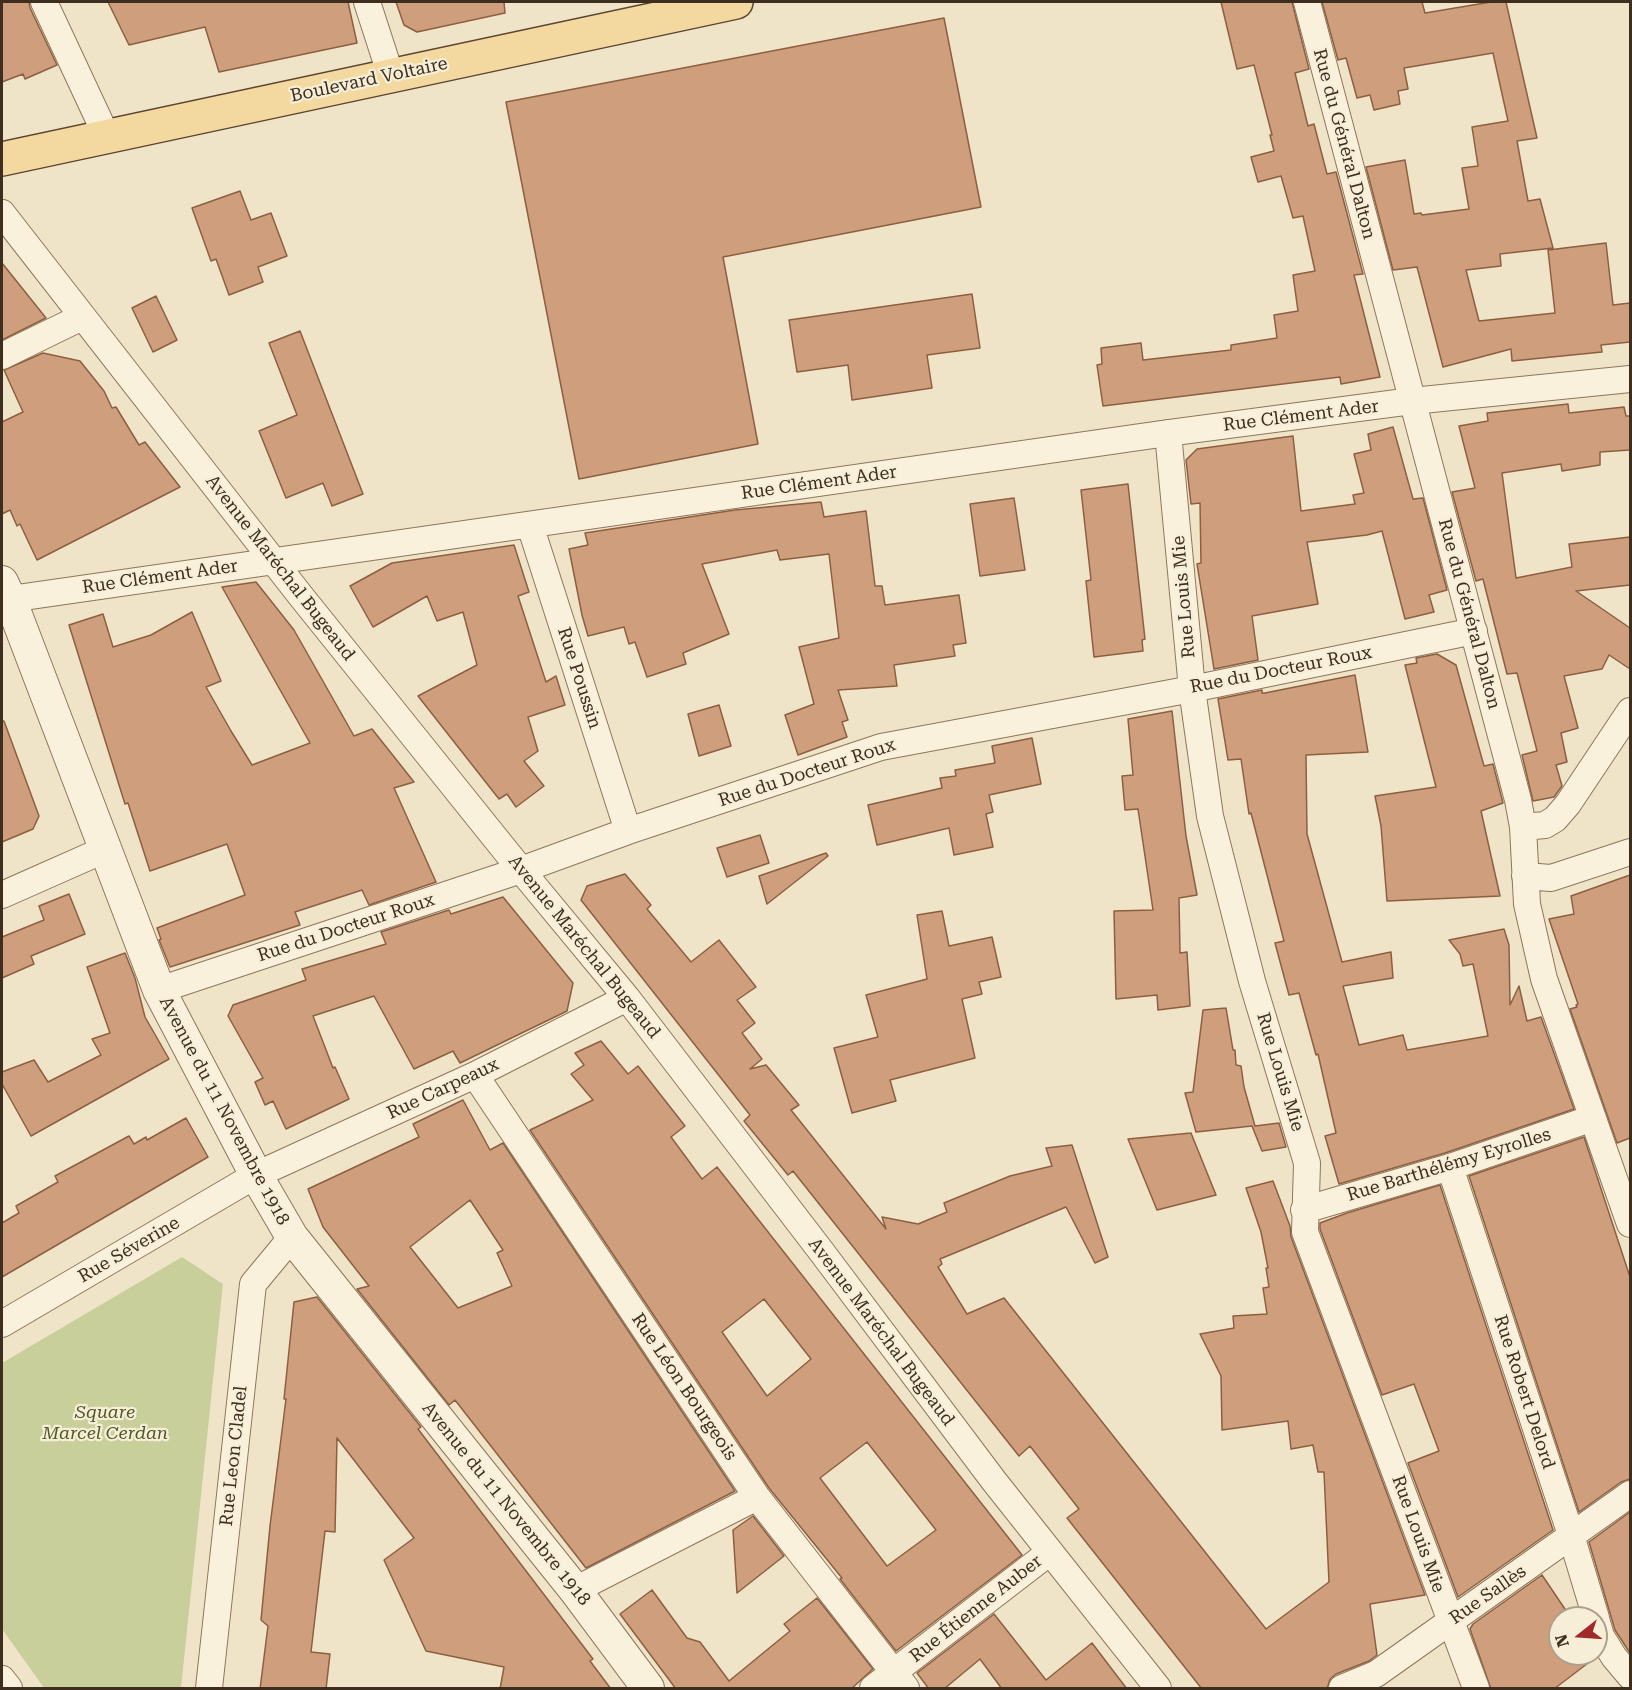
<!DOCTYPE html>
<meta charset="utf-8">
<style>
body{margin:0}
#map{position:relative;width:1632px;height:1690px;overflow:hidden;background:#f0e4c8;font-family:"Roboto Serif",serif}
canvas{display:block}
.frame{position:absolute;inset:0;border:3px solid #3d2e20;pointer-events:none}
.north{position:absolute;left:1548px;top:1606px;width:60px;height:60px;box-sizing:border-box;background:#f7eed8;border:2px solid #ada18e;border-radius:50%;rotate:253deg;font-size:16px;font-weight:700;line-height:24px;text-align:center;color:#3d2e20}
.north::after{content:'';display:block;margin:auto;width:21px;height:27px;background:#9e2a2b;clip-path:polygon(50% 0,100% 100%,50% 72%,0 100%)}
</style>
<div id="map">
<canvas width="1632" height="1690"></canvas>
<div class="frame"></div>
<div class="north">N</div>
</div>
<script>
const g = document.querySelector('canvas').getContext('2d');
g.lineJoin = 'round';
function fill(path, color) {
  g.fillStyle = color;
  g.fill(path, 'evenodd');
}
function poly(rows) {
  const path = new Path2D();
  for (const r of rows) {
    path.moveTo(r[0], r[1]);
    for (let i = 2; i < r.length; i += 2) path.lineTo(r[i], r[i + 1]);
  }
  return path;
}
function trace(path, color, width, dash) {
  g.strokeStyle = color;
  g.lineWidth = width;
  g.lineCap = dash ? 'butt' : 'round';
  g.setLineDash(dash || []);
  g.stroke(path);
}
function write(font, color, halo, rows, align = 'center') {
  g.font = font + ' "Roboto Serif",serif';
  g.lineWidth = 4.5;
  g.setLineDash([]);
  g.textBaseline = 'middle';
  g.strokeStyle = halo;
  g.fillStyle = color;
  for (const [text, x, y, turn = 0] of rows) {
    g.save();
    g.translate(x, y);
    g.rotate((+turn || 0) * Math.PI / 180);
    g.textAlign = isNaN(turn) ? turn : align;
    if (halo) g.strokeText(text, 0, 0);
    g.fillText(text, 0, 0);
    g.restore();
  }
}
const green = poly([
 [182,1257,223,1284,181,1688,44,1688,2,1629,2,1363]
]);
const building = poly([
 [2,2,29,2,30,8,57,65,25,79,23,74,2,82,2,2],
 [108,2,348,2,357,43,219,72,205,27,129,45,108,2],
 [396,2,504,2,505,13,417,32,404,25,396,2],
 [1221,2,1292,2,1309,69,1295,73,1308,126,1314,124,1327,174,1336,172,1363,274,1354,275,1380,377,1341,384,1340,377,1103,406,1097,365,1102,364,1101,348,1141,343,1143,360,1231,350,1231,345,1277,338,1274,315,1298,311,1293,275,1315,271,1303,216,1293,218,1281,176,1258,182,1251,157,1274,151,1270,135,1272,135,1254,65,1237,69,1221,2],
 [1322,2,1422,2,1425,13,1491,2,1506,2,1537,138,1517,141,1528,201,1540,199,1553,248,1500,254,1501,266,1466,270,1479,321,1555,313,1548,250,1606,243,1613,305,1630,303,1630,342,1601,345,1602,352,1512,361,1511,349,1443,367,1417,267,1393,270,1366,167,1405,160,1414,214,1421,213,1422,215,1469,209,1462,168,1478,166,1472,127,1508,121,1493,53,1404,68,1408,89,1398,91,1400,104,1374,110,1370,95,1357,98,1346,58,1338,60,1322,2],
 [944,18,981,207,723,257,758,444,579,479,506,102,944,18],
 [240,191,251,220,271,213,287,256,258,267,263,282,229,295,216,259,211,261,192,208,240,191],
 [2,263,46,318,2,340,2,263],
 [972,294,980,348,927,355,932,388,852,400,848,365,797,372,789,320,972,294],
 [156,296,177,340,153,352,132,308,156,296],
 [300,331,363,494,332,506,323,483,286,498,259,431,297,415,269,343,300,331],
 [43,353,80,361,104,391,112,408,116,407,139,445,145,442,180,487,37,560,20,524,17,526,10,510,2,514,2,422,23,412,4,370,43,353],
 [1568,404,1569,413,1624,407,1626,416,1630,416,1630,450,1600,452,1600,465,1562,471,1561,464,1502,473,1516,578,1572,567,1569,544,1630,537,1630,585,1576,591,1630,628,1630,669,1609,655,1602,669,1564,676,1578,728,1561,733,1567,762,1556,765,1562,786,1554,797,1533,801,1522,755,1537,751,1517,673,1507,674,1483,579,1476,581,1452,492,1475,488,1459,426,1488,421,1487,413,1568,404],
 [1393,427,1413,499,1423,498,1447,590,1429,595,1434,612,1405,619,1382,531,1367,535,1307,542,1318,604,1252,616,1258,660,1214,669,1197,564,1201,563,1200,503,1191,504,1186,460,1197,449,1293,436,1301,511,1355,504,1353,495,1364,493,1354,454,1371,450,1368,434,1393,427],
 [1128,484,1145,639,1142,640,1143,651,1094,657,1086,581,1091,580,1081,490,1128,484],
 [1014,498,1025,570,980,576,970,504,1014,498],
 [821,502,824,517,866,511,875,586,882,586,885,605,959,595,966,643,953,645,955,656,894,665,897,686,838,690,848,720,842,722,847,737,798,755,785,715,814,704,799,647,839,638,829,554,780,560,777,550,702,564,729,634,683,653,686,664,647,677,635,642,629,644,624,627,588,636,582,615,569,549,588,545,585,533,735,510,821,502],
 [514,545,529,592,518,596,546,682,556,676,565,705,528,717,538,751,524,761,544,786,516,807,507,794,499,799,418,696,477,665,463,612,437,621,427,596,373,627,350,586,392,563,514,545],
 [256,582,294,630,354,736,372,729,414,782,394,788,436,882,369,905,362,890,295,912,300,925,170,967,159,940,161,939,157,928,245,895,227,844,150,871,128,803,125,804,69,625,103,614,113,647,151,635,192,612,221,681,206,687,231,731,252,765,310,743,222,587,256,582],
 [1437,654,1456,665,1484,766,1493,764,1503,803,1481,811,1500,896,1387,901,1381,826,1375,796,1436,787,1405,665,1417,663,1416,658,1437,654],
 [1355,675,1368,752,1306,755,1307,834,1342,962,1391,952,1393,978,1343,986,1359,1045,1403,1035,1407,1050,1488,1036,1473,964,1463,966,1460,954,1449,940,1504,929,1509,945,1510,1005,1519,986,1527,1021,1541,1017,1574,1109,1445,1153,1339,1184,1325,1136,1336,1133,1318,1054,1316,1055,1299,993,1289,995,1275,943,1284,941,1251,813,1249,814,1241,759,1228,760,1218,699,1262,690,1262,693,1265,693,1355,675],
 [719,705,731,746,699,756,688,714,719,705],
 [1172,711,1186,836,1197,895,1179,898,1180,953,1187,952,1190,1006,1158,1010,1157,995,1116,999,1114,911,1153,910,1138,809,1125,810,1122,776,1133,775,1128,719,1172,711],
 [2,721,4,721,39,816,33,829,2,842,2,721],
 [1032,738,1041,784,989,795,993,812,986,814,993,847,954,855,949,828,877,845,868,805,942,788,940,778,956,776,955,770,995,763,992,746,1032,738],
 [760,835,769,863,727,877,717,848,760,835],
 [826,853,828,856,767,904,759,876,826,853],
 [625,874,651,905,647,909,691,962,719,940,756,987,737,1000,755,1023,742,1033,762,1059,750,1069,766,1065,799,1105,791,1110,886,1229,882,1217,918,1224,947,1212,944,1203,1010,1176,1052,1166,1046,1148,1072,1145,1108,1257,1095,1263,1066,1207,940,1259,942,1264,938,1267,967,1314,1004,1298,1266,1629,1329,1582,1324,1472,1318,1472,1313,1445,1291,1449,1288,1421,1222,1430,1221,1376,1200,1334,1234,1328,1233,1316,1267,1314,1263,1288,1269,1287,1266,1268,1268,1268,1261,1232,1246,1188,1273,1181,1290,1226,1291,1237,1425,1595,1370,1604,1377,1655,1369,1661,1336,1674,1330,1679,1327,1689,1202,1689,1067,1518,1079,1509,1030,1446,1019,1456,793,1171,788,1175,744,1121,750,1115,581,900,587,886,625,874],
 [1630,875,1630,1138,1617,1143,1570,1009,1577,1007,1576,1005,1578,1004,1549,919,1574,914,1571,896,1630,875],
 [69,894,85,934,31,956,34,964,2,978,2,937,44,920,39,906,69,894],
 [503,897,573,983,567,1011,460,1063,453,1051,414,1069,374,996,313,1016,333,1068,335,1067,349,1099,286,1129,273,1101,265,1105,255,1082,263,1078,228,1016,233,1005,306,980,302,969,386,944,381,932,449,910,451,914,503,897],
 [942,911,949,946,992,937,1001,977,979,982,982,994,962,999,975,1058,890,1080,896,1101,852,1113,834,1048,878,1037,866,995,927,979,917,915,942,911],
 [125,953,135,978,145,1017,169,1059,31,1136,2,1084,2,1072,34,1060,48,1082,101,1055,92,1039,110,1033,87,967,125,953],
 [1226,1008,1233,1050,1235,1050,1236,1065,1241,1066,1244,1087,1255,1126,1279,1123,1286,1147,1262,1151,1252,1126,1196,1132,1185,1093,1193,1092,1203,1010,1226,1008],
 [601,1041,628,1074,638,1066,685,1126,671,1137,702,1179,717,1167,1022,1555,896,1651,840,1579,842,1578,769,1488,530,1130,593,1100,571,1074,584,1065,575,1053,601,1041],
 [764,1299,811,1359,767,1396,722,1332,764,1299],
 [867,1442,936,1530,887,1566,820,1478,867,1442],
 [463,1100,490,1150,503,1143,735,1491,586,1568,455,1400,449,1405,357,1289,369,1286,323,1227,308,1189,419,1137,413,1124,463,1100],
 [470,1200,503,1250,497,1253,512,1286,458,1308,410,1247,470,1200],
 [186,1118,208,1157,2,1277,2,1223,19,1213,16,1206,58,1182,55,1176,129,1136,134,1144,146,1137,147,1140,186,1118],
 [1191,1133,1216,1195,1157,1210,1128,1139,1191,1133],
 [1584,1137,1630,1277,1630,1479,1621,1482,1579,1512,1469,1176,1584,1137],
 [1440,1185,1553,1530,1458,1597,1408,1463,1439,1451,1414,1384,1382,1395,1320,1229,1320,1223,1347,1213,1440,1185],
 [317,1297,421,1427,418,1429,593,1659,590,1661,611,1689,500,1689,504,1667,426,1651,384,1560,414,1538,337,1438,335,1532,325,1531,311,1652,330,1654,326,1689,260,1689,268,1626,261,1620,270,1526,286,1399,284,1399,294,1302,317,1297],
 [1630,1512,1630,1653,1615,1630,1589,1542,1630,1512],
 [753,1516,784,1556,737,1593,733,1530,753,1516],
 [1542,1575,1571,1618,1560,1618,1560,1654,1594,1654,1596,1657,1554,1689,1491,1689,1470,1629,1473,1624,1542,1575],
 [652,1590,687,1638,700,1642,729,1681,790,1631,784,1624,817,1598,873,1669,851,1689,676,1689,620,1614,652,1590],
 [994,1614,1046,1680,1092,1643,1127,1689,1002,1689,980,1659,944,1689,929,1689,917,1673,994,1614]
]);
const minor = poly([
 [44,2,107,137],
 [367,2,391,76],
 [1307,2,1518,800,1523,827,1527,904,1544,979,1630,1224],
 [2,213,300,595,521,870,627,998,821,1251,994,1481,1158,1688],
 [2,356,82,317],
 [1168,433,1192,689,1210,816,1252,981,1307,1163,1305,1232,1476,1688],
 [530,525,628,831],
 [10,599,1168,433,1412,401,1630,379],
 [1523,827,1545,825,1555,819,1568,804,1630,711],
 [1525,876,1551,878,1630,852],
 [2,895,106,849],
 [159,990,521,870,628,831,881,747,1192,689,1474,631],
 [475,1075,757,1497,906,1688],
 [1450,1167,1571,1535,1596,1618],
 [1304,1210,1450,1167,1593,1118],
 [2,1324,256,1175,475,1075,627,998],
 [575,1590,757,1497],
 [1596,1619,1601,1636,1614,1657,1630,1676],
 [2,1679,9,1688],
 [209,1688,253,1284,292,1237],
 [873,1688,1050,1552],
 [1342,1688,1376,1674,1630,1494]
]);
const tertiary = poly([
 [2,582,10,599,159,990,256,1175,292,1237,575,1590,648,1688]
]);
const primary = poly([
 [2,159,736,2]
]);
const streetNames = [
 ["Boulevard Voltaire",369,80,-12],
 ["Rue du Général Dalton",1344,144,75],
 ["Rue Clément Ader",1301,416,-7],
 ["Rue Clément Ader",819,483,-8],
 ["Avenue Maréchal Bugeaud",280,568,52],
 ["Rue Clément Ader",160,577,-8],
 ["Rue Louis Mie",1184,597,-95],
 ["Rue du Général Dalton",1469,614,75],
 ["Rue du Docteur Roux",1281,670,-11],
 ["Rue Poussin",579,678,72],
 ["Rue du Docteur Roux",807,773,-18],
 ["Rue du Docteur Roux",346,928,-18],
 ["Avenue Maréchal Bugeaud",584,947,51],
 ["Rue Louis Mie",1280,1072,73],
 ["Rue Carpeaux",443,1089,-25],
 ["Avenue du 11 Novembre 1918",224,1111,62],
 ["Rue Barthélémy Eyrolles",1449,1165,-17],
 ["Rue Séverine",129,1250,-30],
 ["Avenue Maréchal Bugeaud",881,1332,53],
 ["Rue Léon Bourgeois",684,1387,56],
 ["Rue Robert Delord",1524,1392,72],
 ["Rue Leon Cladel",234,1456,-84],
 ["Avenue du 11 Novembre 1918",506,1504,51],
 ["Rue Louis Mie",1418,1534,70],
 ["Rue Sallès",1488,1595,-35],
 ["Rue Étienne Auber",976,1609,-38]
];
const parkNames = [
 ["Square",105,1413],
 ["Marcel Cerdan",105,1434]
];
fill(green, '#c9cf9b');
fill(building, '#cf9f7d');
trace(building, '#8d5f41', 1.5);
trace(minor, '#8d765c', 28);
trace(tertiary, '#8d765c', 34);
trace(primary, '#5b4430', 36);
trace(minor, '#faf1dc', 26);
trace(tertiary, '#faf1dc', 32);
trace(primary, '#f3d9a0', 33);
write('18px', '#3d2e20', '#f7eed8', streetNames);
write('italic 18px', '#4d5a26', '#f7eed8', parkNames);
</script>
